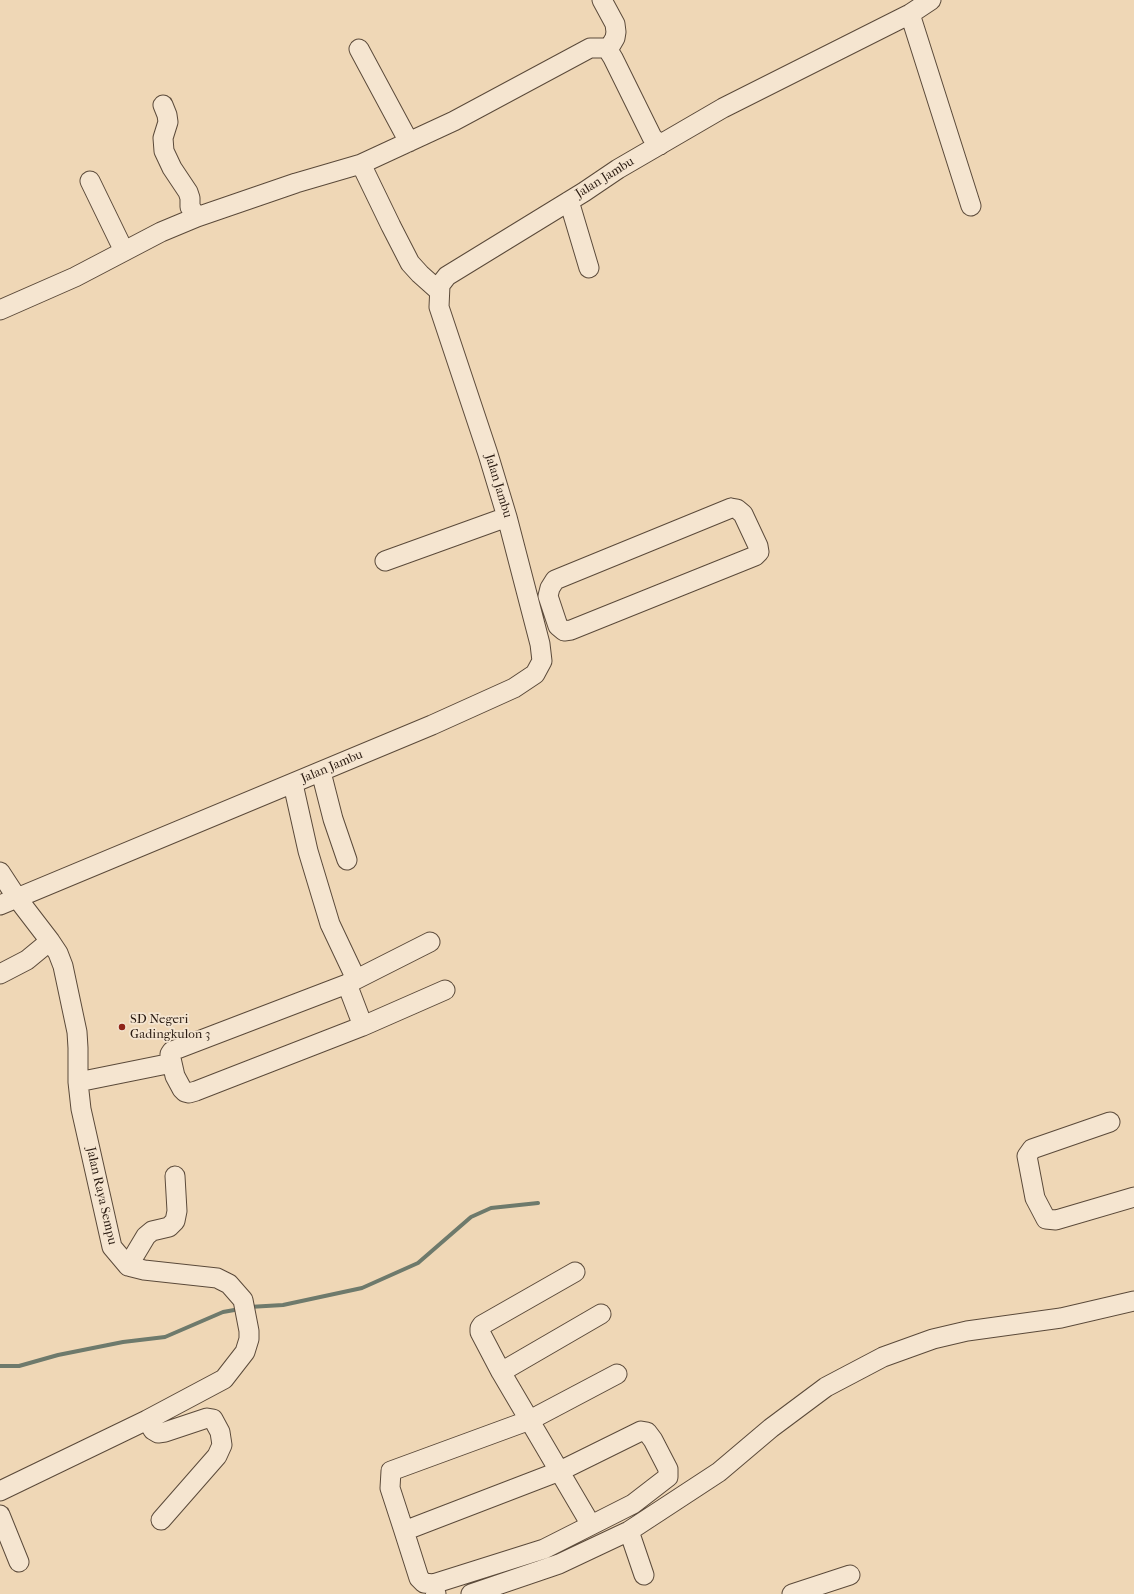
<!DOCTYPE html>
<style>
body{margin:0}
canvas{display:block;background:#efd7b6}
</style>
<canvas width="1134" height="1594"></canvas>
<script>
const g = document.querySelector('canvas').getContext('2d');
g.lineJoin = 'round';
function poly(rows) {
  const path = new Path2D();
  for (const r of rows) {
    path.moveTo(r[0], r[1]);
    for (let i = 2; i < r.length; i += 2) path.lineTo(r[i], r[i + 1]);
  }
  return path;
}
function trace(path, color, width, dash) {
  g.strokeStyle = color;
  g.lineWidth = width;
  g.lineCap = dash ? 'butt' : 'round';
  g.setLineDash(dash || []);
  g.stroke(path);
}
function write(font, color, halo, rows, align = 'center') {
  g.font = font + ' "IM FELL French Canon",serif';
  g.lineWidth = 3.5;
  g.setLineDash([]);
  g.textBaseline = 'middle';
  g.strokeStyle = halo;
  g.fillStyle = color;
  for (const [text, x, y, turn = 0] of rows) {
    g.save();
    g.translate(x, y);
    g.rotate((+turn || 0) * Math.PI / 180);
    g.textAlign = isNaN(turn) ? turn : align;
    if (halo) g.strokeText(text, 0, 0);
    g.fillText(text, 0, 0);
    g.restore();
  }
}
const stream = poly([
 [249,1307,283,1305,362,1288,418,1263,471,1217,491,1208,538,1203],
 [0,1366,19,1366,58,1355,123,1342,165,1337,223,1312,240,1309]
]);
const minor = poly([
 [602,0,615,24,616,32,615,38,608,50],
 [910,14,971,206],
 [359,49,409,142],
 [163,105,167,115,168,122,163,138,164,151,172,168,188,192,190,198,190,207,197,217],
 [361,164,391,226,410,263,420,274,439,291],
 [90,181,124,251],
 [569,201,589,268],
 [0,310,75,277,161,232,197,217,296,183,361,164,454,121,590,48,603,48,608,50,613,58,652,137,660,145],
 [731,508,737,509,743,514,758,546,759,552,755,556,571,630,564,631,558,626,548,596,550,588,555,580,731,508],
 [385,561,507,517],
 [321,772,333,819,347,860],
 [293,784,308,851,330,924,356,979],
 [0,872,17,898,50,941,58,953,63,966,77,1032,78,1048,78,1082,81,1109,112,1247,128,1266,144,1270,217,1278,229,1284,243,1300,249,1331,249,1339,245,1352,224,1379,147,1420,0,1491],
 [0,905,432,725,514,688,535,674,542,661,540,644,507,517,488,454,439,307,440,285,447,276,584,192,618,169,723,108,910,14,931,0],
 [430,942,347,984,172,1051,170,1054,175,1076,182,1089,185,1092,189,1093,196,1091,363,1026,445,990],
 [0,974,27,960,50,941],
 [347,984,363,1026],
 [78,1082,172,1063],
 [1110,1122,1032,1149,1027,1156,1035,1198,1046,1219,1056,1220,1134,1197],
 [128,1266,146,1236,152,1231,169,1227,175,1221,177,1211,175,1176],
 [575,1272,482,1325,480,1328,480,1332,501,1372,591,1525],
 [501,1372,601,1314],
 [147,1420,153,1430,158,1433,165,1432,207,1418,213,1419,220,1432,222,1445,217,1456,161,1520],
 [0,1515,19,1562],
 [404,1531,390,1488,391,1471,530,1420,617,1374],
 [629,1531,644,1575],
 [433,1584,424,1583,419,1578,404,1531,560,1471,641,1431,647,1432,653,1440,668,1469,668,1477,633,1504,544,1549,433,1584,436,1594],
 [471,1594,559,1564,629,1531,719,1472,771,1428,826,1387,883,1357,933,1339,967,1331,1061,1318,1134,1301],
 [792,1594,850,1575]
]);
const markers = [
 [122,1027,4,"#8f2418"]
];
const streetNames = [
 ["Jalan Jambu",605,178,-32],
 ["Jalan Jambu",498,486,73],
 ["Jalan Jambu",332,767,-23],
 ["Jalan Raya Sempu",101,1196,77]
];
const poiNames = [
 ["SD Negeri",130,1020],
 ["Gadingkulon 3",130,1035]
];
trace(stream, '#6e7a6c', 4);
trace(minor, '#5b4a3a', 21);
trace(minor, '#f5e5d0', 19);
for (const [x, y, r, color] of markers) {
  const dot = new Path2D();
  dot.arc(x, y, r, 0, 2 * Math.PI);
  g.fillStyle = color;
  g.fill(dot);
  trace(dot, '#f5e5d0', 1.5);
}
write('13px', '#2a1b11', '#f5e5d0', streetNames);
write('13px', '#2a1b11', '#f5e5d0', poiNames, 'left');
</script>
